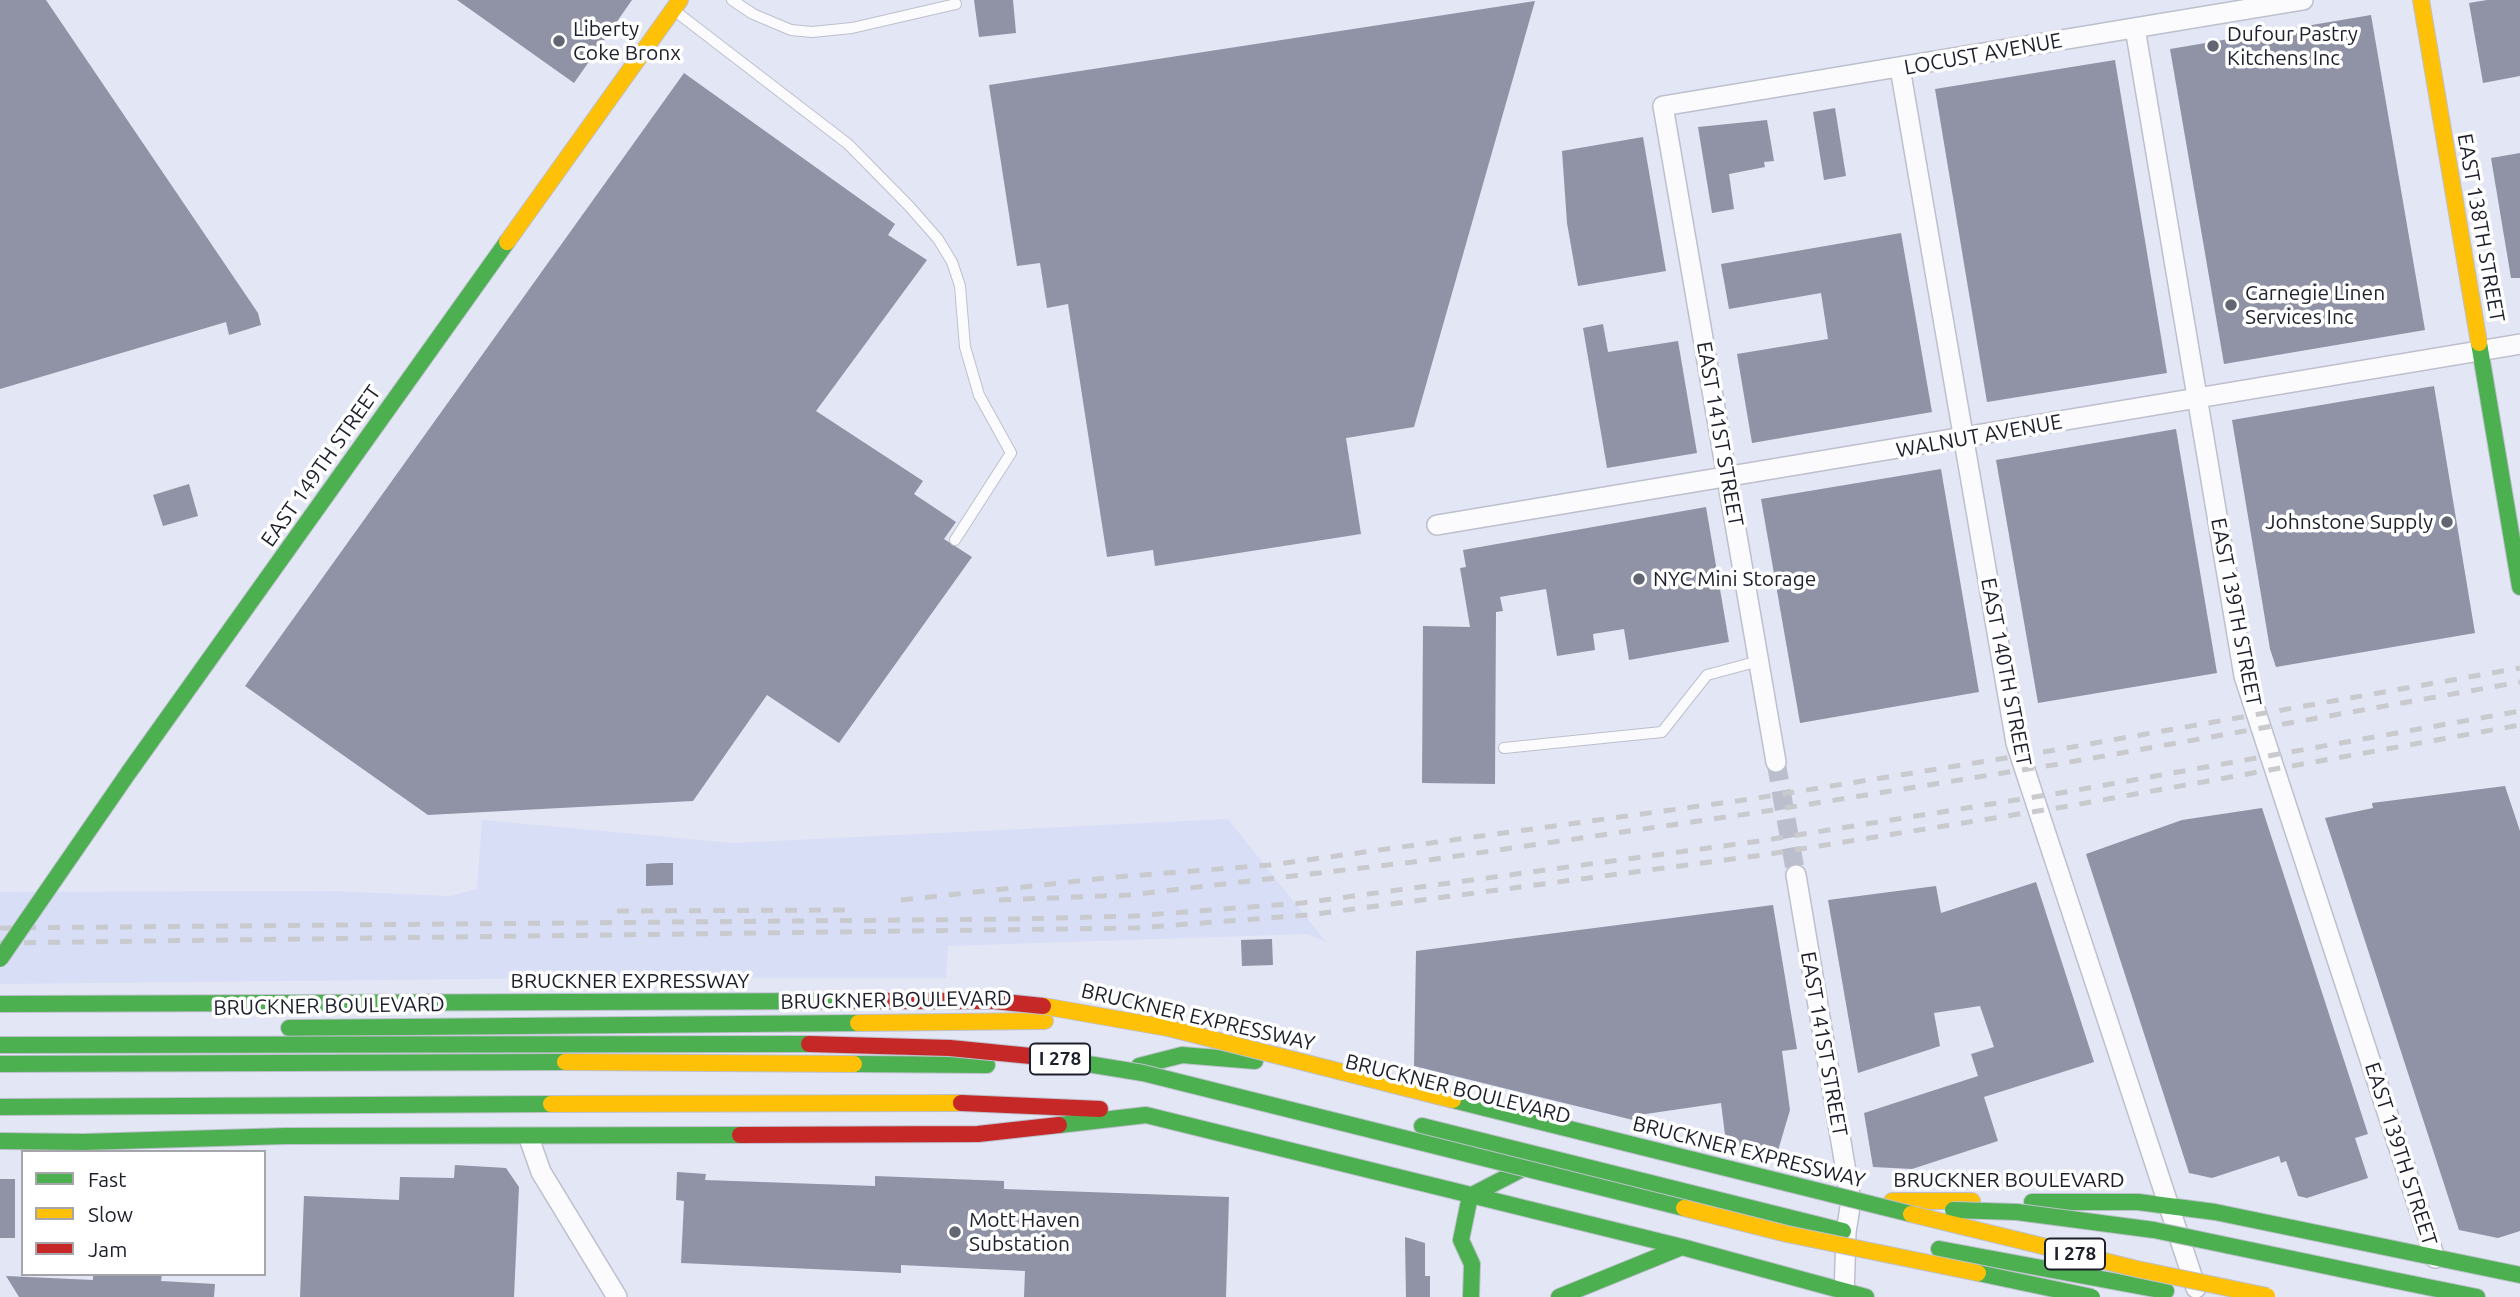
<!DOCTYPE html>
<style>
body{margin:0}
#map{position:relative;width:2520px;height:1297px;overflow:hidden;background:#e3e6f5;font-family:Ubuntu,sans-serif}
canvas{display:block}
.legend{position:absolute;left:21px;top:1150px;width:245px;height:126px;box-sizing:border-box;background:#fff;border:2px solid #a5a5ab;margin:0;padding:9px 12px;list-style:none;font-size:21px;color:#1d1f2c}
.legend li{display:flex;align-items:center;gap:14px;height:35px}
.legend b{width:35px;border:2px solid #a5a5ab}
</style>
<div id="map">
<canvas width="2520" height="1297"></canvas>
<ul class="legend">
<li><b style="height:9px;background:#4caf50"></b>Fast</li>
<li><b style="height:9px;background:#ffc107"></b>Slow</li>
<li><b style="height:9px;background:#c62828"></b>Jam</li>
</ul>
</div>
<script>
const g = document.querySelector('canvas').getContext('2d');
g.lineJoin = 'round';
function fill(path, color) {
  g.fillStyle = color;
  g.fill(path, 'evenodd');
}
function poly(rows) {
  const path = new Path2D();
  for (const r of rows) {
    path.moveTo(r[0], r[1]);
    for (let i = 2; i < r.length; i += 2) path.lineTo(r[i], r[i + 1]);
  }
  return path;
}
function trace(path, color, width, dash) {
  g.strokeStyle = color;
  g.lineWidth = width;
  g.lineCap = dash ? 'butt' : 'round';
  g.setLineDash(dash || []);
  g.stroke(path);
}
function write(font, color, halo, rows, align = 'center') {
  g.font = font + ' Ubuntu,sans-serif';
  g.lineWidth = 7;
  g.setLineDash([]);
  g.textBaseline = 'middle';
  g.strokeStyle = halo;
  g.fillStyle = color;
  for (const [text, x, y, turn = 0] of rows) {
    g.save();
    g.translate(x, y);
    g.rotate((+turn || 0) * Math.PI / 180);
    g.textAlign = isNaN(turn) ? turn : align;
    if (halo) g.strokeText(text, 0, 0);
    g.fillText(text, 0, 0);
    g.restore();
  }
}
const built = poly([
 [1228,819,1326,942,1307,934,948,946,946,978,572,978,0,984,0,892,331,891,449,896,477,889,482,820,733,843]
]);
const building = poly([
 [0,0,46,0,258,313,261,325,229,335,226,322,0,389],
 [457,0,632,0,574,83],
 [974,0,1013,0,1016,33,979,37],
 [2487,0,2520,0,2520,76,2483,83,2469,3],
 [1535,1,1414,427,1346,438,1361,534,1155,566,1153,550,1107,557,1068,304,1047,308,1040,263,1017,266,989,85],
 [2371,15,2425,330,2224,364,2170,49],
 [2115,60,2167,373,1987,402,1935,89],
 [684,73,895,224,888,235,927,260,816,411,923,481,914,494,956,522,944,539,972,557,839,743,767,695,693,801,428,815,245,686],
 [1835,108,1846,176,1824,180,1813,112],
 [1767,120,1774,161,1764,162,1765,167,1729,174,1734,209,1712,213,1698,127],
 [1643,137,1666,271,1578,286,1567,223,1562,151],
 [2520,153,2520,278,2511,278,2491,158],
 [1901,233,1932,412,1752,443,1737,354,1828,339,1821,293,1729,309,1721,264],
 [1603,324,1608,352,1678,341,1697,453,1607,468,1583,328],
 [2434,386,2475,633,2276,667,2270,649,2232,420],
 [2176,429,2217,673,2038,703,1996,460],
 [1941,469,1979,692,1800,723,1761,499],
 [189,484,198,516,163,526,153,495],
 [1706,507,1729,642,1629,660,1624,629,1593,634,1595,650,1557,656,1546,589,1500,597,1503,611,1496,612,1495,784,1422,783,1423,626,1470,627,1460,568,1466,567,1463,550],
 [2505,786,2520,831,2520,1231,2498,1238,2459,1230,2325,818,2373,808,2372,803],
 [2262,808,2368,1134,2355,1138,2368,1178,2307,1198,2298,1196,2286,1161,2281,1163,2279,1156,2212,1178,2189,1173,2086,854,2182,820],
 [661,863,673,863,673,885,646,886,646,864],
 [2036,882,2094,1062,1984,1097,1998,1141,1912,1169,1873,1167,1864,1113,1978,1076,1971,1054,1994,1047,1980,1006,1934,1013,1940,1046,1858,1073,1828,900,1936,886,1941,913],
 [1773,905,1797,1049,1782,1051,1790,1110,1777,1154,1726,1143,1721,1103,1632,1116,1633,1120,1414,1066,1416,951],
 [1272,939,1273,965,1242,966,1241,940],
 [455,1165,506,1168,519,1187,514,1297,300,1297,304,1196,399,1200,400,1177,454,1178],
 [677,1172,706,1174,705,1180,875,1186,875,1176,1004,1181,1004,1189,1229,1197,1226,1297,1024,1297,1025,1271,901,1265,901,1273,681,1263,684,1201,676,1200],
 [0,1179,15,1179,15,1238,0,1238],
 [1405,1237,1425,1243,1425,1276,1430,1276,1430,1297,1406,1297],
 [93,1274,162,1274,161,1281,215,1284,214,1297,19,1297,6,1276,93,1280]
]);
const streetTunnel = poly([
 [1776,762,1796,875]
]);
const lane = poly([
 [732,0,753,14,791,30,812,32,852,28,956,4],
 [675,11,848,144,909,206,938,239,952,262,960,286,965,347,979,395,1011,453,955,540],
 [1504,748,1662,732,1707,675,1759,661]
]);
const street = poly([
 [2135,28,2244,676,2435,1258],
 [1900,68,2016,743,2196,1288],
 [1437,525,2520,344],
 [1776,762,1663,106,2303,0],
 [1796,875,1851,1201,1846,1232,1844,1297],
 [529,1138,541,1172,617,1297]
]);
const fast = poly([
 [2479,343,2520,587],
 [129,772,507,242],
 [289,1028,858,1023],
 [0,1064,565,1062],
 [854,1064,987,1065],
 [1139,1066,1182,1055,1255,1061],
 [0,1107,551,1104],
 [1146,1115,1682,1247,1866,1297],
 [1059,1125,1146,1115],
 [1422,1126,1843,1231],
 [0,1141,83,1142,286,1136,740,1135],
 [2032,1202,2138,1202,2215,1212,2520,1275],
 [1939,1249,2166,1291],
 [2388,1279,2477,1297],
 [1471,1297,1472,1264,1461,1240,1470,1196,1532,1164],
 [1559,1297,1682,1247]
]);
const slow = poly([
 [2421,0,2479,343],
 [507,242,680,0],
 [858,1023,1045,1021],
 [565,1062,854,1064],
 [551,1104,961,1103],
 [1892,1201,1972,1201]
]);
const jam = poly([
 [961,1103,1100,1109],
 [740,1135,978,1134,1059,1125]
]);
const rail = poly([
 [901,900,1116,877,1270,865,1751,799,2055,750,2520,668],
 [999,900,1129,895,1422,861,1754,813,2059,764,2520,682],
 [617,911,846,910],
 [0,928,1020,919,1133,916,1302,903,1760,841,2066,792,2520,711],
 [0,943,1136,928,1308,915,1763,855,2069,806,2520,725]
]);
const fastBridge = poly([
 [0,959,129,772],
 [0,1004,856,1001],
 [0,1045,809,1044],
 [1051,1058,1143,1073,1684,1208],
 [1453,1100,1911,1214],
 [1953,1210,2017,1212,2154,1230,2388,1279],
 [1978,1273,2092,1297]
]);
const slowBridge = poly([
 [1043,1006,1168,1028,1453,1100],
 [1684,1208,1787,1234,1978,1273],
 [1911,1214,2137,1269,2267,1296]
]);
const jamBridge = poly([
 [856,1001,994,1001,1043,1006],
 [809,1044,950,1048,1051,1058]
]);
const markers = [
 [559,41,7,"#626572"],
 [2213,46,7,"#626572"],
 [2231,305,7,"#626572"],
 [2447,522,7,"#626572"],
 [1639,579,7,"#626572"],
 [955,1232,7,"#626572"]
];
const shields = [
 [1060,1059,60],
 [2075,1254,60]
];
const shieldNames = [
 ["I 278",1060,1059],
 ["I 278",2075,1254]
];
const poiNames = [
 ["Liberty",573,29],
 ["Coke Bronx",573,53],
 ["Dufour Pastry",2227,34],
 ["Kitchens Inc",2227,58],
 ["Carnegie Linen",2245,293],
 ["Services Inc",2245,317],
 ["Johnstone Supply",2433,522,"right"],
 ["NYC Mini Storage",1653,579],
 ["Mott Haven",969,1220],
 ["Substation",969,1244]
];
const streetNames = [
 ["LOCUST AVENUE",1983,54,-10],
 ["EAST 138TH STREET",2481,228,80],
 ["EAST 141ST STREET",1720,434,80],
 ["WALNUT AVENUE",1979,436,-10],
 ["EAST 149TH STREET",321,466,-55],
 ["EAST 139TH STREET",2236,612,79],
 ["EAST 140TH STREET",2006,672,79],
 ["BRUCKNER EXPRESSWAY",630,981],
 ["BRUCKNER BOULEVARD",896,1000,-1],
 ["BRUCKNER BOULEVARD",329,1006,-1],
 ["BRUCKNER EXPRESSWAY",1198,1017,13],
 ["EAST 141ST STREET",1824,1044,80],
 ["BRUCKNER BOULEVARD",1458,1089,14],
 ["BRUCKNER EXPRESSWAY",1749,1152,14],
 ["EAST 139TH STREET",2401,1154,72],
 ["BRUCKNER BOULEVARD",2009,1180]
];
fill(built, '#d9def7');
fill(building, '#9092a6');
trace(streetTunnel, '#bbbecd', 19, [19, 10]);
trace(lane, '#bdc0cc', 12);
trace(street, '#bdc0cc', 22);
trace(fast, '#bdc0cc', 18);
trace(slow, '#bdc0cc', 18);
trace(jam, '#bdc0cc', 18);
trace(lane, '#fbfbfe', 10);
trace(street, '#fbfbfe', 19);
trace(fast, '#4caf50', 16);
trace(slow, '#ffc107', 16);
trace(jam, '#c62828', 16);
trace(rail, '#c9cace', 5, [12, 12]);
trace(fastBridge, '#bdc0cc', 18, []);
trace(slowBridge, '#bdc0cc', 18, []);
trace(jamBridge, '#bdc0cc', 18, []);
trace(fastBridge, '#4caf50', 16);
trace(slowBridge, '#ffc107', 16);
trace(jamBridge, '#c62828', 16);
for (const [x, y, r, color] of markers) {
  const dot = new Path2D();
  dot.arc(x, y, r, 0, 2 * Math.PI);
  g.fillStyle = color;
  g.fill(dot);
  trace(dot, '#fff', 2.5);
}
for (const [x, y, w] of shields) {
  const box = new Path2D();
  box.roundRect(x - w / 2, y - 15.5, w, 31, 5);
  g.fillStyle = '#fff';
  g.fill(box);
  trace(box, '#1d1f2c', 2);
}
write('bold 19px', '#1d1f2c', null, shieldNames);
write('21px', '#1d1f2c', '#fff', poiNames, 'left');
write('21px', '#1d1f2c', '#fff', streetNames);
</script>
